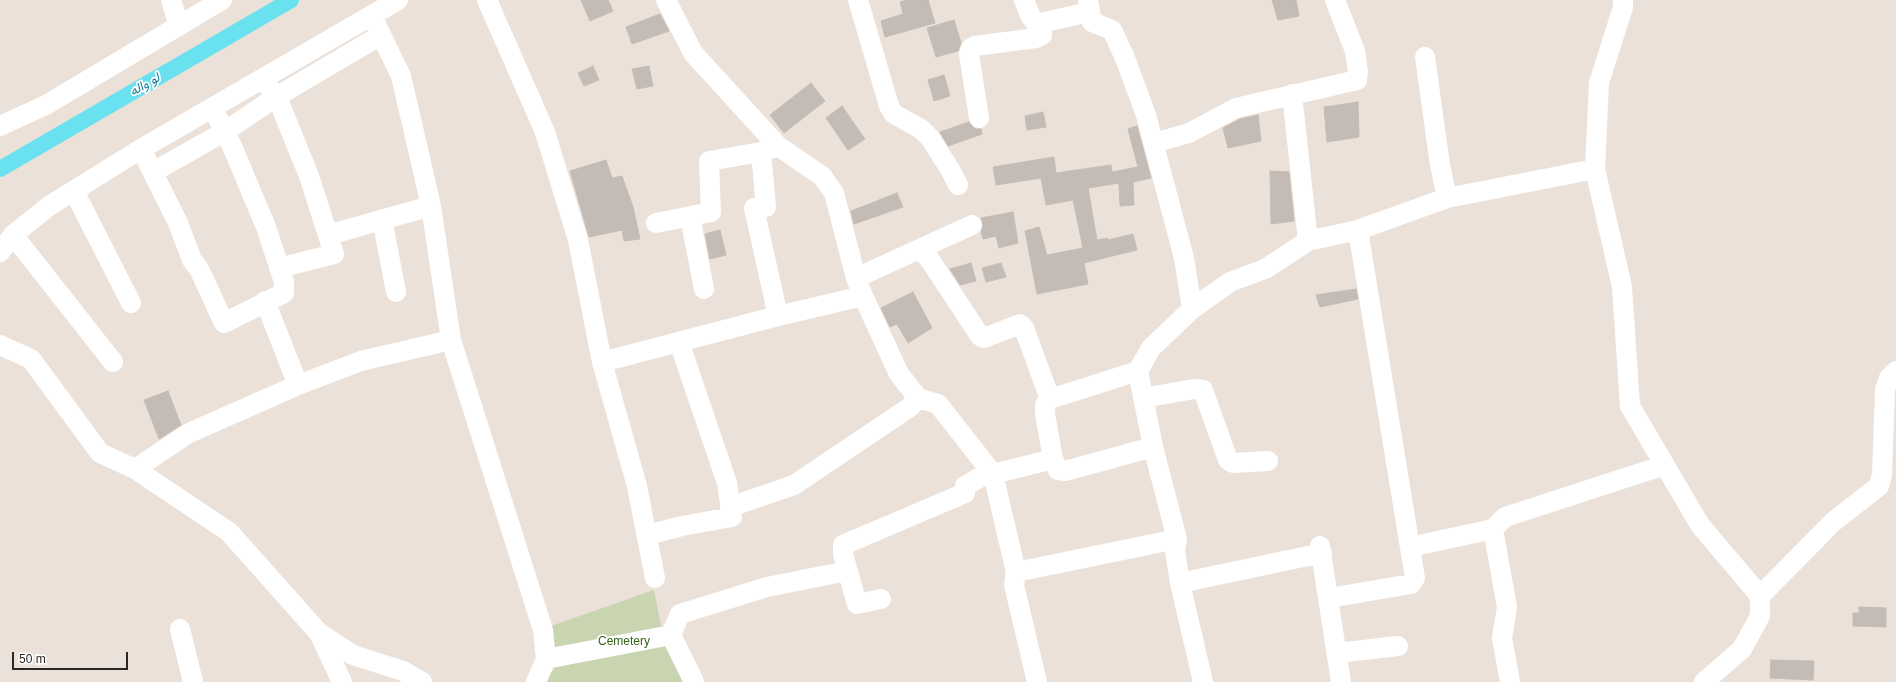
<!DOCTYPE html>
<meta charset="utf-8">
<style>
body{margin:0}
#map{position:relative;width:1896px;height:682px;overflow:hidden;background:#ebe1d9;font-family:Arial,sans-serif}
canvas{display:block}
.scale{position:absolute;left:12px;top:652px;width:116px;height:18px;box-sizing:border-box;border:2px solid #282828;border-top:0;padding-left:5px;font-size:12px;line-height:14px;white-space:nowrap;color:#282828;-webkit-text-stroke:3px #fff;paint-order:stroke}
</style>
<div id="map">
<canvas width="1896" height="682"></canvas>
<div class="scale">50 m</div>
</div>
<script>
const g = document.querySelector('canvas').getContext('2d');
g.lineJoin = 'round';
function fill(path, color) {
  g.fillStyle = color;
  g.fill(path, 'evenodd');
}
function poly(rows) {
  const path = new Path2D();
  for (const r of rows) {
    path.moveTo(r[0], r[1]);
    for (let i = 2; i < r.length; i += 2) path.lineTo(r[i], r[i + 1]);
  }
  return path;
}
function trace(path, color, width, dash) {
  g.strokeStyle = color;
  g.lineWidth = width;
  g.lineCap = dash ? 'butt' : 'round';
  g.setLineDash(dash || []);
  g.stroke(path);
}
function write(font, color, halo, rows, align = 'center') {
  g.font = font + ' Arial,Vazirmatn,sans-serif';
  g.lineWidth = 3.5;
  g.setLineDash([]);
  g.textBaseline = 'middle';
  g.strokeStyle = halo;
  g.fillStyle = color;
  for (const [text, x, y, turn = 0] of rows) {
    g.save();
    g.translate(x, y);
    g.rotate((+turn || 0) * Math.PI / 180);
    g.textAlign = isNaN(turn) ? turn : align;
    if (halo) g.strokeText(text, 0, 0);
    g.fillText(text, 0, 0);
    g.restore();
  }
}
const cemetery = poly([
 [654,590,664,641,683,682,535,682,554,670,551,626]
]);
const canal = poly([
 [0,169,291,0]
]);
const building = poly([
 [581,0,608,0,613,11,590,21,581,0],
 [907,0,928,0,935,23,885,37,881,21,903,14,900,2,907,0],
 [1272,0,1296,0,1299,16,1278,20,1272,0],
 [660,14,669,31,632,44,626,27,660,14],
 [954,20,961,43,958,51,936,57,927,28,954,20],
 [593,66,599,80,584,86,578,73,593,66],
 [649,66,653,86,637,89,632,69,649,66],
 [944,75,950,96,934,101,928,80,944,75],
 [811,83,825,101,784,133,770,115,811,83],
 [1358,102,1359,137,1327,142,1324,107,1358,102],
 [842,106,865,139,848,150,826,118,842,106],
 [1043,112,1046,127,1027,130,1025,116,1043,112],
 [1258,115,1261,141,1228,148,1223,128,1240,119,1258,115],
 [969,122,975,129,981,129,982,134,948,146,940,132,969,122],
 [1137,126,1151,178,1133,182,1134,205,1120,206,1119,183,1088,188,1097,240,1108,238,1108,240,1133,234,1137,250,1084,263,1088,284,1037,294,1025,231,1039,227,1047,255,1083,248,1073,200,1046,205,1041,178,996,185,993,167,1054,157,1056,173,1111,165,1112,172,1138,167,1128,129,1137,126],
 [606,160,612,178,622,176,633,207,640,239,624,241,622,230,589,237,570,171,606,160],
 [1270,171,1289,172,1294,221,1271,224,1270,171],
 [897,193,903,207,854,224,851,211,897,193],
 [1013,212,1018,243,999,248,996,236,983,239,981,232,983,226,981,218,1013,212],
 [720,230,726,255,710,259,705,234,720,230],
 [971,263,976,281,960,285,950,269,971,263],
 [1001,263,1006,277,986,282,982,268,1001,263],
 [1356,289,1358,299,1320,307,1316,295,1356,289],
 [913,292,932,328,908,343,897,324,890,327,881,308,913,292],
 [168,391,181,425,159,439,144,400,168,391],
 [1859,607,1886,608,1886,627,1853,626,1853,613,1859,613,1859,607],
 [1771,660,1814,661,1813,680,1770,678,1771,660]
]);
const minor = poly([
 [171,0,179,26],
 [487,0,545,132,578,240,602,362,637,486,655,578],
 [666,0,693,53,778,146,822,176,834,193,856,278,863,296,899,374,918,398,938,404,993,474,1016,572,1014,585,1037,682],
 [858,0,889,106,894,114,921,129,930,138,951,171,958,185],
 [1024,0,1031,17,1035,22,1040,23,1089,12],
 [1088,0,1092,22,1112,30,1125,58,1146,115,1184,258,1192,309],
 [1623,0,1623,7,1599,83,1595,169,1622,287,1630,406,1700,525,1760,596,1760,616,1742,649,1704,682],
 [372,16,401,76,431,206,451,340,543,630,546,659,536,682],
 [269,87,279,102,309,176,334,254,279,268],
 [1292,94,1308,241],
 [979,118,969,54,971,48,975,46,1036,38,1042,35,1040,23],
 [0,126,46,105,222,0],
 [1154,143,1189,133,1236,108,1357,80,1358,72,1355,51,1335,0],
 [141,149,178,223,192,260,199,269,224,323,284,293,284,282,266,227,232,146,213,109],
 [761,152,766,207,754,208,778,316],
 [153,172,224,132,276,97,381,35],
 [74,191,131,303],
 [1447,198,1595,169],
 [690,217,704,289],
 [382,219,396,292],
 [656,223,711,212,709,161,761,152,773,148],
 [13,235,113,362],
 [328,235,431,206],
 [920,249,930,260,980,336,984,338,1020,324,1024,328,1050,399],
 [0,252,13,235,49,206,141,149,398,0],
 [856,278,972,225],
 [265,301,298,385],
 [0,345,31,359,100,453,135,469,229,532,319,633,353,655,403,671,422,682],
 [602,362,778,316,863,296],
 [1138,371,1050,399,1045,405,1045,414,1053,459,1058,470,1065,471,1153,447],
 [1143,398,1194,389,1203,390,1228,460,1233,463,1268,461],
 [135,469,189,433,298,385,361,361,451,340],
 [993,474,1053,459],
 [730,507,794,485,910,407,918,398],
 [1493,529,1507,607,1502,638,1510,682],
 [647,535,682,526,732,517,727,483,679,342],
 [1320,546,1341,682],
 [1410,547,1493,529,1505,517,1665,465],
 [1016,572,1177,539],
 [1180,583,1322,553],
 [1760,596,1833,522,1879,486,1882,474,1885,390,1889,378,1896,371],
 [1329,598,1411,584,1415,578,1358,230],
 [881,599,857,604,843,554,843,545,965,493,965,486,991,471],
 [180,629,193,682],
 [319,633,342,682],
 [671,635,694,682],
 [1337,653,1398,646],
 [546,659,671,635,680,614,767,587,847,571],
 [1203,682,1180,583,1175,551,1177,539,1153,447,1138,371,1151,348,1192,309,1230,282,1265,269,1308,241,1358,230,1447,198,1440,165,1425,57]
]);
const parkNames = [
 ["Cemetery",624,642]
];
const waterNames = [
 ["لو واله",145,85,-30]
];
fill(cemetery, '#c8d5b0');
trace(canal, '#6ae1ef', 16);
fill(building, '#c3bbb6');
trace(building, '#c6bcb3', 1);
trace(minor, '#fff', 20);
write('12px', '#356419', '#fff', parkNames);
write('italic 13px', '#0c7e98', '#fff', waterNames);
</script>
